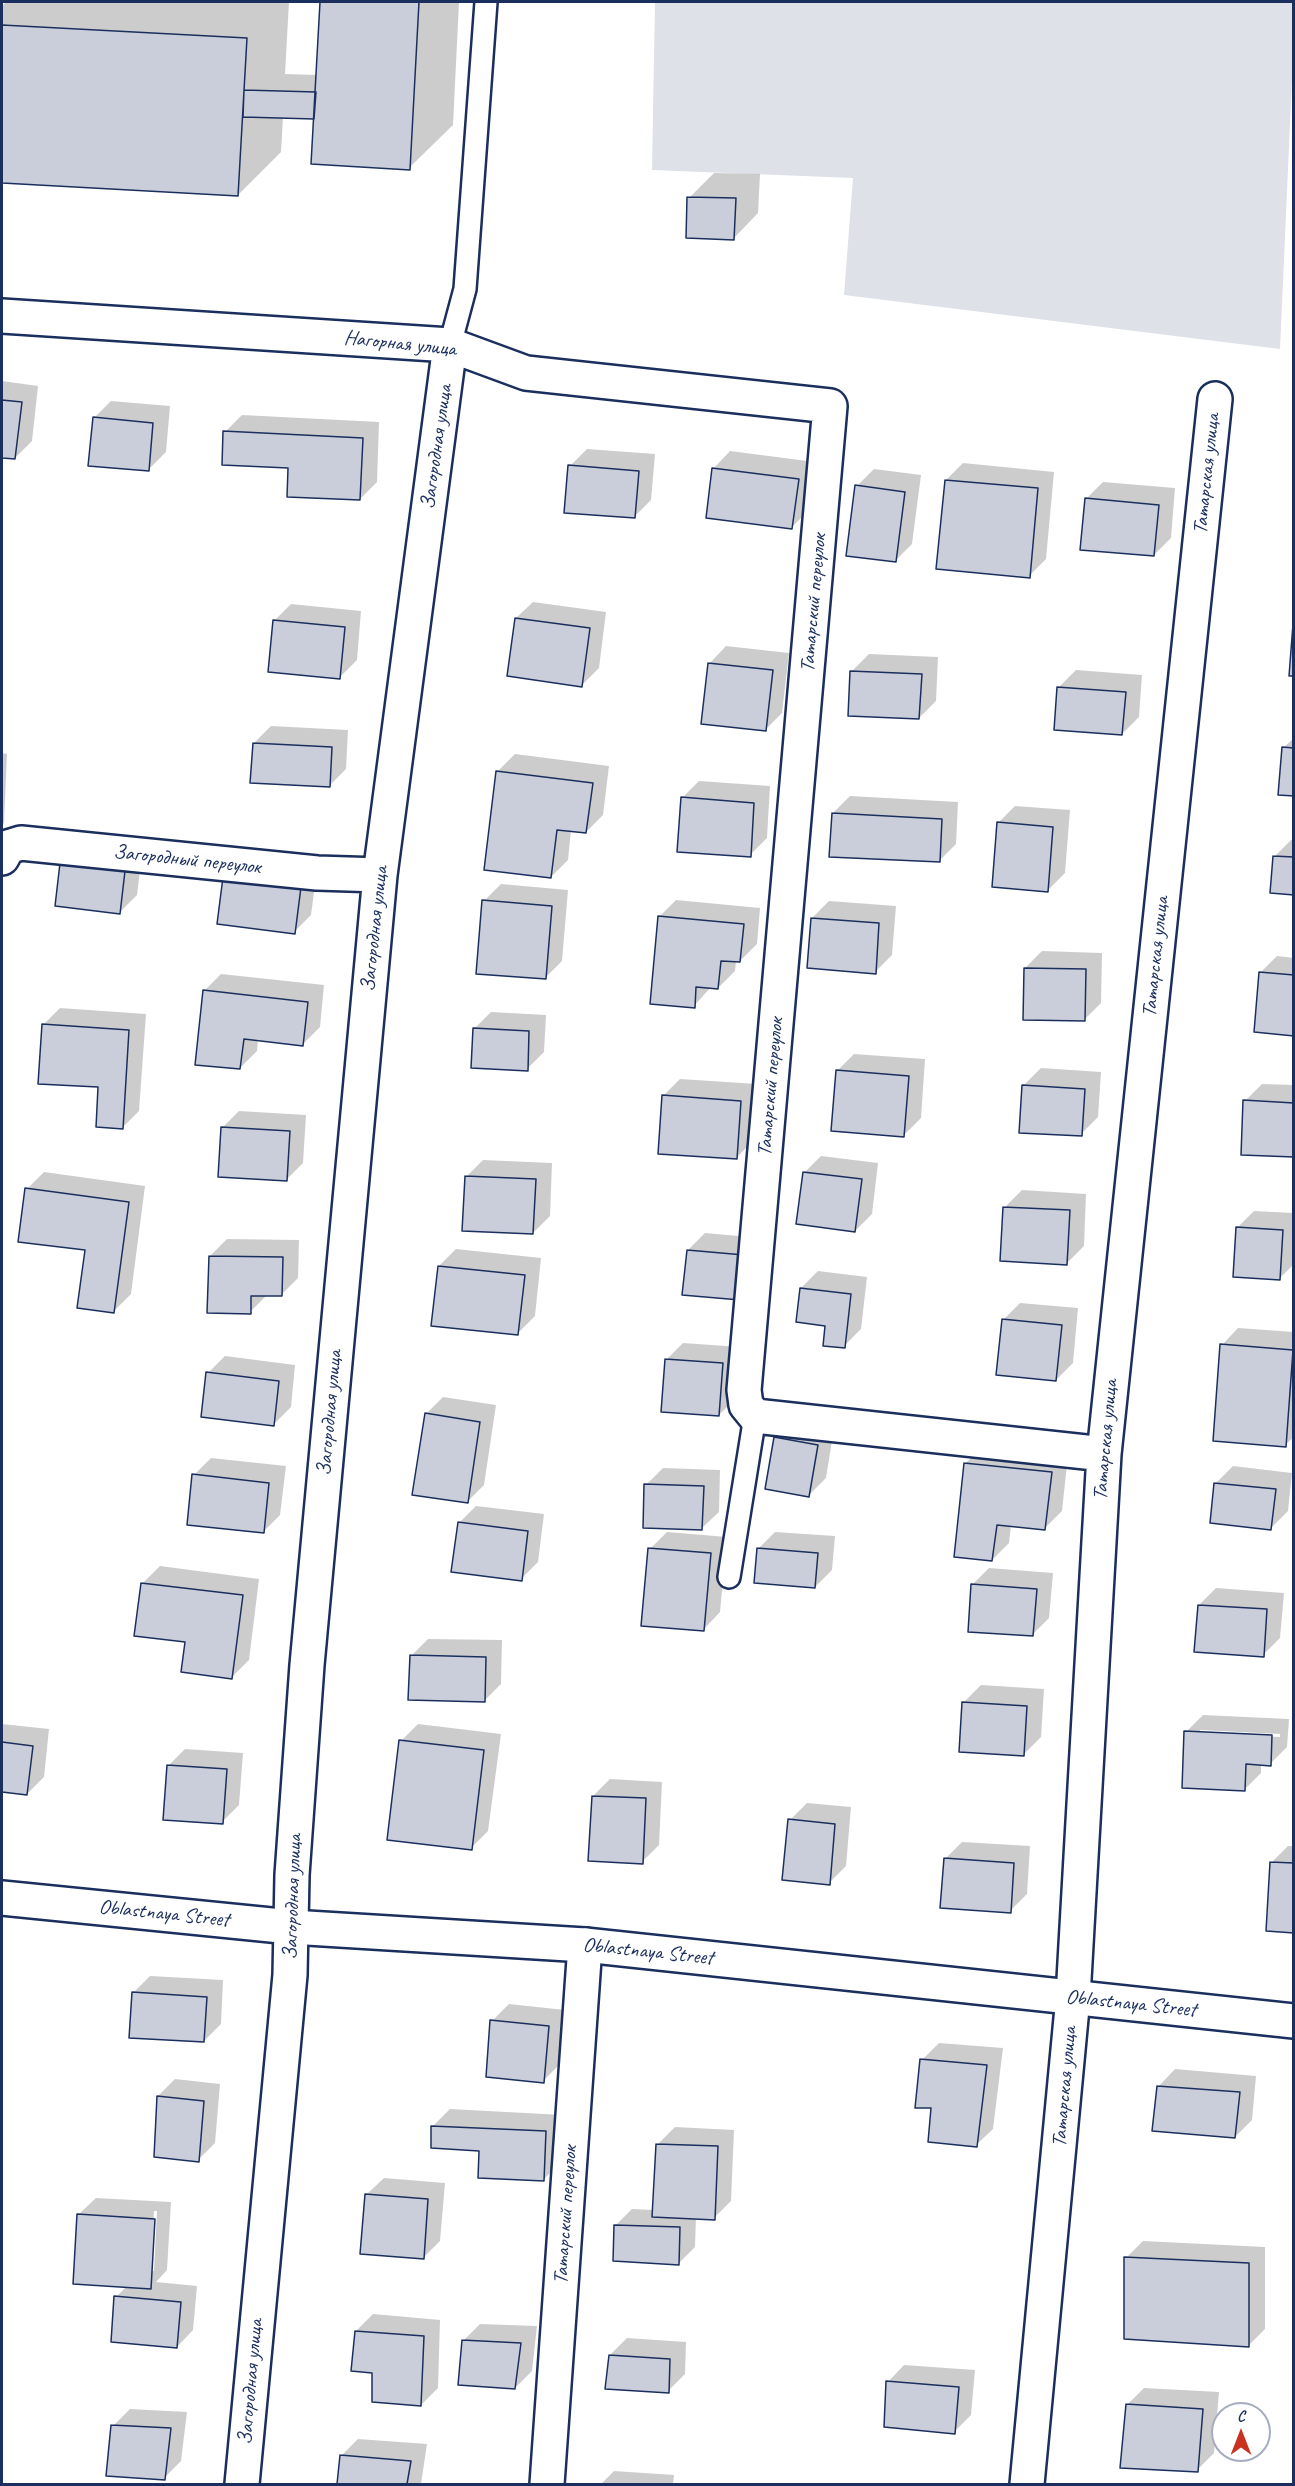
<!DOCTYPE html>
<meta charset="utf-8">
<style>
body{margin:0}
#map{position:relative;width:1295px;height:2486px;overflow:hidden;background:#fff;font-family:Caveat,sans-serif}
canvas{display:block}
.frame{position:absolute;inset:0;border:3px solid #1b2f5e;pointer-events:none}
.north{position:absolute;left:1211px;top:2402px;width:60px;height:60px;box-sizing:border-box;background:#fff;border:2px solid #a4acbf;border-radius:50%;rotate:0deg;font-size:16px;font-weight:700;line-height:24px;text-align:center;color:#1b2f5e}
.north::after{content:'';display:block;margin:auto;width:21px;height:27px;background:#c8321e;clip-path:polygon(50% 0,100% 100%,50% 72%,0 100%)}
</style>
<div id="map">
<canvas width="1295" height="2486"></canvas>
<div class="frame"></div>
<div class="north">С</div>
</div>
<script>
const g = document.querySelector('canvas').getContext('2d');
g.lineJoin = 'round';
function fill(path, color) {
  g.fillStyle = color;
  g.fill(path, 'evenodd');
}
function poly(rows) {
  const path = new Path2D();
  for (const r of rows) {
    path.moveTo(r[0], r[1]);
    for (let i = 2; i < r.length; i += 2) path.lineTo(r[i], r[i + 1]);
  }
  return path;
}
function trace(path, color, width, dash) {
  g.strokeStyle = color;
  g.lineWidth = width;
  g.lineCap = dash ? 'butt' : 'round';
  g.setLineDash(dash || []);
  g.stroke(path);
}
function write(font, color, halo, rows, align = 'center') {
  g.font = font + ' Caveat,sans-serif';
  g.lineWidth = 6;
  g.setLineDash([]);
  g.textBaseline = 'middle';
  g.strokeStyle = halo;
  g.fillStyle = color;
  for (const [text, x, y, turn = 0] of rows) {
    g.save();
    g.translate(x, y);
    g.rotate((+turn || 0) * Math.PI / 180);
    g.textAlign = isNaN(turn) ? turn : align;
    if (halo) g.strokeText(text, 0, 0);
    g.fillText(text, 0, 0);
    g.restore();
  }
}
const green = poly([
 [655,2,1293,2,1293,56,1280,349,844,295,853,178,652,170]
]);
const shadow = poly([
 [6,2,289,2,285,74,318,75,322,2,459,2,453,125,409,168,315,117,283,117,281,152,238,195,2,182,2,6],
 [714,173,760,174,758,213,734,238,689,198],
 [2,381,38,386,32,441,15,458,2,456],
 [111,401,170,406,166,452,149,469,94,418],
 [242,415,379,422,377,482,360,499,290,467,225,432],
 [587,449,655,454,651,500,634,517,570,466],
 [730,451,815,462,809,510,792,527,714,468],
 [963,463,1054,472,1046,559,1029,576,946,480],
 [874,469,921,475,912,544,895,561,857,486],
 [1103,482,1175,488,1171,538,1154,555,1086,499],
 [533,602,606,612,599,668,582,685,516,618],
 [291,604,361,611,357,660,340,677,274,621],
 [726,646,789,653,782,713,765,730,710,663],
 [869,654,938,657,936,701,919,718,852,671],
 [1076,670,1142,675,1139,717,1122,734,1059,687],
 [271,726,348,730,346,769,329,786,254,743],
 [1294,738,1294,795,1283,748],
 [2,753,7,754,4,823,2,826],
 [515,754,609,766,603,815,586,832,571,830,568,860,551,877,498,771],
 [699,781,770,786,767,838,750,855,682,798],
 [850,796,958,802,956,844,939,861,833,813],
 [1015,806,1070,810,1065,873,1048,890,998,823],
 [1291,840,1294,840,1294,893,1274,857],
 [142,854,137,895,120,912,61,864],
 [317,870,311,915,294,932,218,922],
 [501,884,568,890,562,961,545,978,484,901],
 [676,900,760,908,757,944,740,961,736,961,735,971,718,988,711,987,694,1006,659,917],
 [829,901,896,906,892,955,875,972,812,918],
 [1042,951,1102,953,1101,1003,1084,1020,1025,968],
 [1277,956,1294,958,1294,1034,1260,973],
 [221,974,324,985,320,1027,303,1044,258,1039,257,1051,240,1068,204,991],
 [60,1008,146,1014,139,1111,122,1128,100,1086,43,1025],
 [491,1012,546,1015,544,1052,527,1069,474,1029],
 [854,1054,925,1059,921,1118,904,1135,837,1071],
 [1041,1068,1101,1072,1098,1117,1081,1134,1024,1085],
 [680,1079,757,1084,753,1141,736,1158,663,1096],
 [1262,1084,1294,1085,1294,1156,1245,1101],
 [239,1111,306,1115,303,1163,286,1180,222,1128],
 [821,1156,878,1163,872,1214,855,1231,804,1173],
 [483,1160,552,1163,550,1216,533,1233,466,1177],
 [44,1172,145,1186,131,1294,114,1311,86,1249,27,1189],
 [1022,1190,1086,1194,1084,1246,1067,1263,1005,1207],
 [1254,1211,1294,1213,1294,1264,1279,1279,1237,1228],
 [705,1233,761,1238,757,1282,688,1250],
 [227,1239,299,1240,298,1278,281,1295,267,1295,250,1312,210,1256],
 [456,1249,541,1258,535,1316,518,1333,439,1266],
 [818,1271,867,1277,861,1329,844,1346,801,1288],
 [1020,1303,1078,1308,1073,1363,1056,1380,1003,1320],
 [1238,1328,1294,1332,1294,1437,1285,1445,1222,1345],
 [683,1343,740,1347,736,1398,719,1415,666,1360],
 [225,1356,295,1365,291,1407,274,1424,208,1373],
 [443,1397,496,1405,484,1485,467,1502,426,1414],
 [793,1421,834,1428,826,1478,809,1495,776,1438],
 [983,1446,1068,1455,1062,1511,1045,1528,1011,1525,1009,1543,992,1560,966,1463],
 [211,1458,286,1466,280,1515,263,1532,194,1475],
 [1233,1466,1292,1473,1288,1511,1271,1528,1216,1483],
 [663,1468,720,1470,719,1512,702,1528,646,1485],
 [476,1506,544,1514,538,1562,521,1579,459,1523],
 [667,1532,727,1537,720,1612,704,1629,650,1549],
 [775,1532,835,1536,832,1570,815,1587,758,1549],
 [160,1566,259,1579,249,1660,232,1677,143,1583],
 [989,1568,1053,1573,1049,1618,1032,1635,972,1585],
 [1216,1588,1284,1593,1280,1638,1263,1655,1199,1605],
 [428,1639,502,1640,501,1684,484,1701,411,1656],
 [981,1685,1044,1689,1041,1737,1024,1754,964,1702],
 [1203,1715,1289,1719,1287,1747,1270,1764,1261,1764,1261,1773,1244,1790,1186,1732],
 [1200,1730,1280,1734,1280,1737,1200,1733],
 [2,1724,49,1729,44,1777,27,1794,2,1790],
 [418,1724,501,1734,488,1831,471,1848,401,1741],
 [185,1749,243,1753,239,1805,222,1822,168,1766],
 [610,1779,662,1782,659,1845,642,1862,593,1796],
 [807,1803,851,1807,846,1866,829,1883,790,1820],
 [962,1842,1030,1846,1027,1894,1010,1911,945,1859],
 [1288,1846,1294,1846,1294,1931,1271,1863],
 [150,1976,223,1980,221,2024,204,2041,133,1993],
 [509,2004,565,2010,560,2064,543,2081,492,2021],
 [939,2043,1003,2048,993,2129,976,2145,933,2107,922,2060],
 [1175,2069,1256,2076,1252,2120,1235,2137,1159,2086],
 [175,2079,220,2084,215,2143,198,2160,158,2096],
 [450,2109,563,2115,560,2163,543,2180,433,2126],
 [675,2127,734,2130,731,2201,714,2218,696,2217,695,2247,678,2264,615,2226,632,2209,654,2210,658,2144],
 [384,2178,445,2183,440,2241,423,2258,367,2194],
 [96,2198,171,2202,167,2270,156,2282,197,2286,193,2330,177,2347,116,2297,127,2286,79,2214],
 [154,2211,157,2211,154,2271,151,2271],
 [1143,2241,1265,2247,1265,2329,1248,2346,1126,2258],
 [373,2314,440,2320,438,2388,421,2405,356,2331],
 [480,2324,537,2326,532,2371,515,2388,463,2341],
 [627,2338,686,2342,685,2374,668,2391,610,2355],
 [904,2365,975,2370,971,2415,954,2432,888,2382],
 [1144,2388,1219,2392,1214,2453,1197,2470,1127,2405],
 [130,2409,187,2412,181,2461,164,2478,113,2426],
 [358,2439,427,2444,421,2484,339,2484,341,2456],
 [614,2471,674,2475,673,2484,601,2484]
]);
const building = poly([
 [320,2,419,2,410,170,311,164,320,2],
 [2,25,247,38,238,196,2,183,2,25],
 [244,90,316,92,314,119,243,117,244,90],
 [687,197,736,198,734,240,686,238,687,197],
 [2,400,22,402,15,459,2,458,2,400],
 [93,417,153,423,149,471,88,466,93,417],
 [223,431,363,438,360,500,287,497,288,468,222,465,223,431],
 [568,465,639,471,635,518,564,513,568,465],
 [712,468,799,479,792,529,706,518,712,468],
 [945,480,1038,488,1030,578,936,569,945,480],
 [855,485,905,492,896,562,846,556,855,485],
 [1085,498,1159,505,1154,556,1080,550,1085,498],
 [515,618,590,628,582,687,507,676,515,618],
 [273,620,345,627,340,679,268,672,273,620],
 [1293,624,1294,624,1294,676,1289,676,1293,624],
 [708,663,773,670,766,731,701,724,708,663],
 [850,671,922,674,919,719,848,716,850,671],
 [1057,687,1126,692,1122,735,1054,730,1057,687],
 [253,743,332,747,330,787,250,783,253,743],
 [1282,747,1294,748,1294,796,1278,795,1282,747],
 [496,771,593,783,586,833,557,830,551,878,484,870,496,771],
 [681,797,754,803,751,857,677,852,681,797],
 [832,813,942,819,940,862,829,857,832,813],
 [997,822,1053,827,1048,892,992,887,997,822],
 [1273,856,1294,857,1294,895,1270,893,1273,856],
 [60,863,125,871,120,914,55,906,60,863],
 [223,877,301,887,295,934,217,924,223,877],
 [482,900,552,906,546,979,476,974,482,900],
 [658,916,744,924,740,962,721,961,718,989,696,987,695,1008,650,1004,658,916],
 [811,918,879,923,876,974,807,968,811,918],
 [1024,968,1086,969,1085,1021,1023,1020,1024,968],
 [1259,972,1294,975,1294,1036,1254,1032,1259,972],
 [203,990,308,1002,303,1046,244,1039,240,1069,195,1065,203,990],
 [42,1024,129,1030,123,1129,96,1127,98,1087,38,1084,42,1024],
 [473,1028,529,1031,528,1071,471,1068,473,1028],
 [836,1070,909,1076,904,1137,831,1131,836,1070],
 [1022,1085,1085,1089,1082,1136,1019,1133,1022,1085],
 [662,1095,741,1101,737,1159,658,1154,662,1095],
 [1243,1100,1294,1103,1294,1157,1241,1155,1243,1100],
 [221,1127,290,1131,287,1181,218,1177,221,1127],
 [803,1172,862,1179,855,1232,796,1224,803,1172],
 [465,1176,536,1179,533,1234,462,1231,465,1176],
 [25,1188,129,1202,114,1313,77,1308,85,1250,18,1242,25,1188],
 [1003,1207,1070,1210,1067,1265,1000,1261,1003,1207],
 [1236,1227,1283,1230,1280,1280,1233,1277,1236,1227],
 [687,1250,744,1255,740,1300,682,1295,687,1250],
 [209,1256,283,1257,282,1296,251,1296,251,1314,207,1313,209,1256],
 [438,1266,525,1275,518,1335,431,1326,438,1266],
 [800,1288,851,1294,845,1348,823,1346,825,1326,796,1322,800,1288],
 [1002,1319,1062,1325,1056,1381,996,1375,1002,1319],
 [1220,1344,1293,1350,1286,1447,1213,1441,1220,1344],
 [665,1359,723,1363,719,1416,661,1412,665,1359],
 [206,1372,279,1381,274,1426,201,1417,206,1372],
 [425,1413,480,1422,468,1503,412,1495,425,1413],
 [774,1437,818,1445,809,1497,765,1489,774,1437],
 [964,1463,1052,1472,1045,1530,997,1525,992,1561,954,1557,964,1463],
 [192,1474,269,1483,264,1533,187,1525,192,1474],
 [1214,1483,1276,1489,1271,1530,1210,1523,1214,1483],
 [644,1484,704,1486,702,1530,643,1528,644,1484],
 [458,1522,528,1531,522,1581,451,1572,458,1522],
 [648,1548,711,1553,704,1631,641,1626,648,1548],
 [757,1548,818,1553,815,1588,754,1583,757,1548],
 [141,1583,243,1595,232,1679,181,1672,185,1642,134,1636,141,1583],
 [971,1584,1037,1589,1033,1636,968,1632,971,1584],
 [1198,1605,1267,1609,1264,1657,1194,1652,1198,1605],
 [410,1655,486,1657,485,1702,408,1700,410,1655],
 [962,1702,1027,1706,1024,1756,959,1752,962,1702],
 [1184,1731,1272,1735,1271,1766,1246,1764,1245,1791,1182,1788,1184,1731],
 [399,1740,484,1750,472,1850,387,1840,399,1740],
 [2,1742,33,1746,27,1795,2,1792,2,1742],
 [167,1765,227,1769,223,1824,163,1820,167,1765],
 [592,1796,646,1798,643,1864,588,1861,592,1796],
 [788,1819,835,1824,830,1885,782,1880,788,1819],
 [944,1858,1014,1863,1011,1913,940,1908,944,1858],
 [1270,1862,1294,1863,1294,1933,1266,1931,1270,1862],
 [132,1992,207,1997,204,2042,129,2038,132,1992],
 [490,2020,549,2026,544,2083,486,2077,490,2020],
 [920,2059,987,2065,977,2147,928,2142,931,2108,915,2108,920,2059],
 [1157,2086,1240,2092,1235,2138,1152,2131,1157,2086],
 [157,2096,204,2101,199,2162,154,2157,157,2096],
 [431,2126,546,2131,544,2181,478,2178,479,2151,431,2148,431,2126],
 [656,2144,718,2146,715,2220,652,2217,656,2144],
 [365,2194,428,2199,424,2259,360,2254,365,2194],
 [77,2214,155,2219,151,2289,73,2284,77,2214],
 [614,2225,680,2227,679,2265,613,2261,614,2225],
 [1124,2257,1249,2263,1249,2347,1124,2339,1124,2257],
 [114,2296,181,2302,177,2348,111,2342,114,2296],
 [355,2331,424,2336,421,2406,372,2402,372,2373,351,2371,355,2331],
 [462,2340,521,2343,515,2389,458,2385,462,2340],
 [609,2355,670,2359,669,2393,605,2389,609,2355],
 [886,2381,959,2387,955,2434,884,2427,886,2381],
 [1126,2404,1203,2409,1198,2472,1120,2468,1126,2404],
 [111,2425,171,2428,165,2480,106,2476,111,2425],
 [340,2455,411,2461,407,2484,337,2484,340,2455]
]);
const service = poly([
 [450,345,465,289,486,2],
 [729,1577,755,1416]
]);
const minor = poly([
 [2,316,450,345,526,373,830,406,744,1390,746,1405,755,1416,1104,1454],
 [2,858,8,847,21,843,317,873,380,875],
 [242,2484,290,1975,292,1875,307,1665,380,875,450,345],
 [547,2484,585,1945],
 [1027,2484,1073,1997,1104,1454,1215,399]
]);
const secondary = poly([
 [2,1898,291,1927,585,1945,1294,2021]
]);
const streetNames = [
 ["Нагорная улица",400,344,6],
 ["Загородная улица",437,447,-82],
 ["Татарская улица",1207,474,-84],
 ["Татарский переулок",814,603,-85],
 ["Загородный переулок",187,860,6],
 ["Загородная улица",375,929,-84],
 ["Татарская улица",1156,957,-84],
 ["Татарский переулок",771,1087,-85],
 ["Загородная улица",330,1413,-85],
 ["Татарская улица",1106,1440,-85],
 ["Загородная улица",293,1897,-88],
 ["Oblastnaya Street",164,1914,6],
 ["Oblastnaya Street",648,1952,6],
 ["Oblastnaya Street",1131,2004,6],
 ["Татарская улица",1065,2087,-85],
 ["Татарский переулок",566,2215,-86],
 ["Загородная улица",251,2382,-85]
];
fill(green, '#dee1e7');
fill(shadow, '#0003');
fill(building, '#caceda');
trace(building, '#1b2f5e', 1.5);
trace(service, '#1b2f5e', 26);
trace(minor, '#1b2f5e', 38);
trace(secondary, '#1b2f5e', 38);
trace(service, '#fff', 21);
trace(minor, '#fff', 33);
trace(secondary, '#fff', 33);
write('21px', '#1b2f5e', '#fff', streetNames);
</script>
